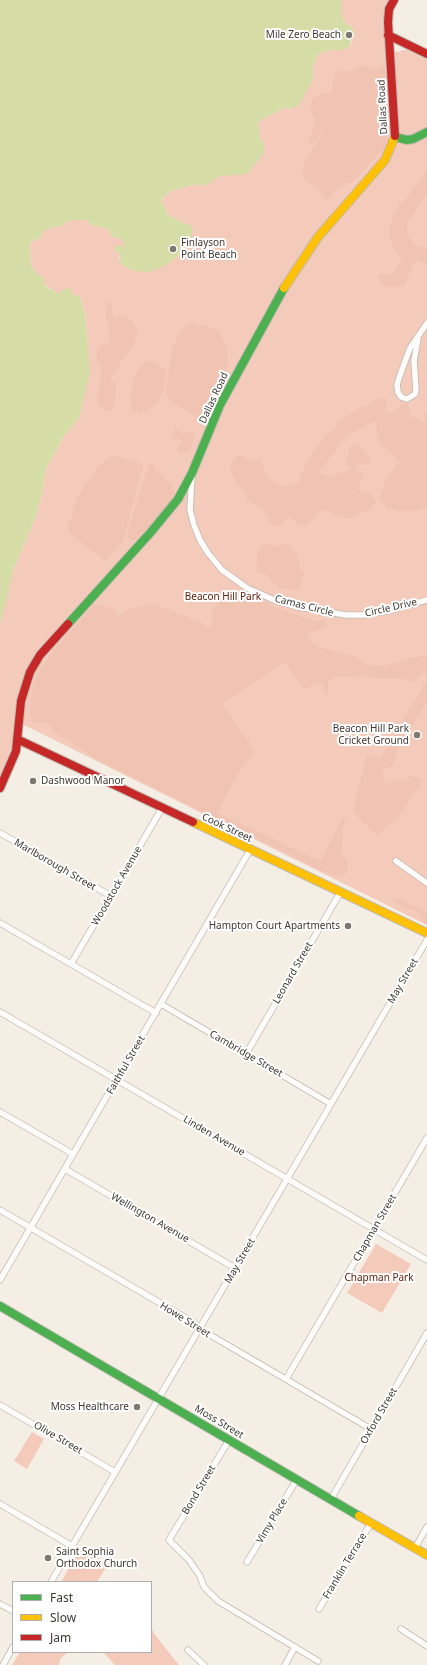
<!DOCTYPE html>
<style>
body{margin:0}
#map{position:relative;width:427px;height:1665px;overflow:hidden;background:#f5eee4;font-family:"Noto Sans",sans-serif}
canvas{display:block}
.legend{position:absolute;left:12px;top:1581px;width:140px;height:72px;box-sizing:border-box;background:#fff;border:1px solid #b1afad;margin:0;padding:5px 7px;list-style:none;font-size:12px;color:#3d3832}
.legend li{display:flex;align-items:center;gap:8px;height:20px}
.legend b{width:20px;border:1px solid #b1afad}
</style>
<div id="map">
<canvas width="427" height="1665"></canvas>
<ul class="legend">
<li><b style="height:5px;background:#4caf50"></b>Fast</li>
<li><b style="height:5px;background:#ffc107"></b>Slow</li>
<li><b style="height:5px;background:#c62828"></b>Jam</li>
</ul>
</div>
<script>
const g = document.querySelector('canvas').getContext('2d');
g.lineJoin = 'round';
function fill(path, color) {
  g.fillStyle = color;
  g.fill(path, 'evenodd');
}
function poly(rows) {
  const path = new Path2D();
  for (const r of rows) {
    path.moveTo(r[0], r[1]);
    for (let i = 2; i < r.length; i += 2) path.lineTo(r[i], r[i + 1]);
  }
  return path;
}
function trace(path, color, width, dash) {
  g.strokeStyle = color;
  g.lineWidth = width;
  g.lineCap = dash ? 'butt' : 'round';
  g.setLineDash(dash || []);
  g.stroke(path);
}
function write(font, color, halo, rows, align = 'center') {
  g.font = font + ' "Noto Sans",sans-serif';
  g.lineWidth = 4;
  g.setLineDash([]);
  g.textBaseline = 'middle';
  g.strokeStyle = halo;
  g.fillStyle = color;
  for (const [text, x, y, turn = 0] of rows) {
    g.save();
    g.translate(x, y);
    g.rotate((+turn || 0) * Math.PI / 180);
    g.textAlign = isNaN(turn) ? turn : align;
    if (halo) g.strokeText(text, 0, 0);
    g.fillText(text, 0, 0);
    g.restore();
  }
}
const green = poly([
 [342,0,389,0,384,12,385,50,399,52,402,50,407,50,427,60,427,925,16,721,13,746,0,776,0,625,7,593,14,568,36,516,43,489,46,469,64,436,79,418,89,373,87,333,85,314,79,295,74,296,71,293,56,293,44,284,43,278,34,271,31,265,30,245,31,242,40,238,43,231,53,227,62,226,66,222,72,220,86,220,93,226,106,228,116,237,120,238,124,243,124,247,120,247,119,257,121,263,123,266,135,271,174,260,186,246,185,224,168,215,161,201,170,191,193,185,206,185,219,176,247,173,264,145,260,138,258,122,284,108,292,109,313,79,313,66,319,53,351,45,354,33,353,28,344,22,341,13,341,2],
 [376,1244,411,1264,382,1313,347,1293],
 [32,1432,44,1439,27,1469,14,1461],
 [81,1548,108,1564,97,1582,61,1582],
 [151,1627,155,1635,179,1665,115,1665,103,1652,151,1652],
 [20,1652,68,1652,60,1659,59,1665,12,1665]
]);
const forest = poly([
 [362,65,376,71,381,65,385,67,388,130,386,141,384,148,351,183,345,183,327,199,325,199,316,188,304,178,302,167,325,130,324,129,314,142,311,144,309,141,315,122,315,117,310,109,312,99,320,94,332,92,333,82,336,73,341,70,350,72,356,67],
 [427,169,427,193,407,224,408,234,412,243,427,249,427,264,416,260,412,266,407,281,404,285,398,287,387,287,381,283,378,276,380,273,387,275,392,275,400,262,401,258,395,251,390,239,390,227,393,214,410,194],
 [109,301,112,304,113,315,117,318,120,315,130,319,139,332,135,337,134,345,121,361,117,373,112,376,111,378,111,381,116,383,116,387,115,398,111,412,100,407,97,400,102,369,97,361,96,351,100,345,108,344,111,341,106,315,107,304],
 [194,323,199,326,209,326,219,332,226,345,228,358,228,366,203,417,198,420,195,416,170,401,166,391,172,350,178,336,185,327],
 [155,361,166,371,164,389,159,398,160,401,150,409,141,413,132,411,130,407,132,399,131,390,136,372,146,362],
 [386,397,386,412,394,413,396,412,399,405,408,404,411,418,415,417,422,422,426,421,424,415,425,413,427,413,427,507,416,511,401,511,388,508,379,498,386,480,399,462,391,452,380,445,376,431,378,422,374,421,348,434,321,469,320,473,328,477,340,473,346,472,352,468,347,462,349,447,356,443,364,451,371,461,366,465,362,464,355,465,356,469,363,475,361,483,356,489,371,494,376,503,363,513,350,518,340,517,323,509,305,527,297,524,290,517,283,521,282,524,275,526,271,524,263,509,250,502,231,473,230,465,239,454,252,462,260,460,268,478,283,487,298,483,305,466,321,441,334,430,338,422,363,406,368,407,374,400],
 [175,430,179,430,182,436,185,433,189,432,195,435,189,452,181,453,178,451,177,447,182,442,181,440,172,437],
 [112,456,123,458,142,464,143,467,125,532,124,540,106,560,103,559,70,533,68,527,77,499,90,478,101,464],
 [149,464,153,465,158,473,172,485,175,493,165,508,142,538,132,540,128,537,128,530],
 [266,544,270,544,275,547,284,544,290,545,295,550,300,564,299,569,304,572,299,590,279,588,266,574,257,573,257,556,259,549],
 [234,594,240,594,301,617,317,621,324,620,327,626,307,634,312,643,322,648,350,655,371,666,386,666,408,658,415,658,427,655,427,701,398,749,393,765,381,771,386,784,399,778,406,781,407,777,410,776,423,780,396,821,387,826,378,835,361,821,353,811,367,755,380,759,427,680,425,672,412,683,401,678,380,678,365,676,332,677,328,684,328,694,326,695,322,682,304,689,285,662,222,704,256,753,244,764,234,780,217,813,321,861,343,818,348,819,343,826,341,854,347,861,348,870,346,874,334,876,329,874,98,760,53,731,50,725,42,721,34,723,30,715,31,698,34,684,42,667,54,650,95,604,115,609,119,616,128,609,154,604,202,623,209,630,213,623,211,616,214,608,220,602],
 [397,898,427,912,427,925,425,924,422,914,396,903,394,900]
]);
const water = poly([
 [0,0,342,0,341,2,341,13,344,22,353,28,354,33,349,48,336,51,334,49,319,53,313,66,313,79,299,105,292,109,284,108,258,122,260,138,264,145,264,153,247,174,220,176,206,185,193,185,170,191,161,200,168,215,185,224,190,224,193,231,190,240,174,260,160,268,149,272,135,271,123,266,121,263,119,254,115,250,116,245,123,247,124,243,120,238,116,237,112,238,109,230,106,228,93,226,86,220,72,220,66,222,62,226,53,227,43,231,40,238,31,242,30,245,31,265,34,271,44,278,44,284,49,289,53,289,56,293,60,293,62,290,67,288,71,290,74,296,79,295,85,314,87,333,90,373,79,418,64,436,46,469,43,489,36,516,14,568,0,625]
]);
const street = poly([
 [418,338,414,361,416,390,415,394,407,399,401,397,398,392,397,385,399,378,410,348,427,323],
 [192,475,190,510,194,525,200,540,208,553,222,570,247,588,274,600,298,607,346,615,363,615,388,611,427,600],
 [0,833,111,896],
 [396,861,427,883],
 [0,923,156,1013],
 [71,964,162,808],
 [161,1004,331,1104],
 [0,1012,427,1260],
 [246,1054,340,893],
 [0,1112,73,1154],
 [65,1169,235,1268],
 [0,1210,193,1322,200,1329,371,1429],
 [0,1280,250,850],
 [286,1379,427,1138],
 [0,1405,115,1472],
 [229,1440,169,1540,189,1560,200,1576,204,1587,218,1601,318,1661],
 [331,1499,427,1333],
 [0,1504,72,1546],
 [415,1548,427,1527],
 [247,1562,297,1479],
 [51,1582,427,940],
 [0,1604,13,1611],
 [319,1609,371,1523],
 [401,1629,427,1646],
 [188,1650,204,1665],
 [3,1665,13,1647],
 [285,1665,295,1647]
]);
const fast = poly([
 [395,137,407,140,413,139,427,132],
 [68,624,151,532,178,499,192,473,220,405,284,288],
 [0,1306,359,1516]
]);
const slow = poly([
 [284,288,318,237,385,160,395,136],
 [193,822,427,933],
 [359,1516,427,1555]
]);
const jam = poly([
 [394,0,389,9,388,22,395,136],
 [388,35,427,54],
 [19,740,193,822],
 [0,788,16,751,21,701,30,672,40,655,68,624]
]);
const markers = [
 [349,35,4,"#7d7870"],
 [173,249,4,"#7d7870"],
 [417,735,4,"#7d7870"],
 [33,781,4,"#7d7870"],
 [348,926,4,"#7d7870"],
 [137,1407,4,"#7d7870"],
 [48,1558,4,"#7d7870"]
];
const poiNames = [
 ["Mile Zero Beach",341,35],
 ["Finlayson",181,243,"left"],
 ["Point Beach",181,255,"left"],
 ["Beacon Hill Park",409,729],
 ["Cricket Ground",409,741],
 ["Dashwood Manor",41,781,"left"],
 ["Hampton Court Apartments",340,926],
 ["Moss Healthcare",129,1407],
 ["Saint Sophia",56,1552,"left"],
 ["Orthodox Church",56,1564,"left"]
];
const streetNames = [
 ["Dallas Road",383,107,-93],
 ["Dallas Road",214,398,-65],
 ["Camas Circle",304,606,14],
 ["Circle Drive",391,608,-13],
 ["Cook Street",227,828,25],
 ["Marlborough Street",55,865,30],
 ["Woodstock Avenue",117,886,-60],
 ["Leonard Street",293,973,-60],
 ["May Street",403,981,-60],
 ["Cambridge Street",246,1054,30],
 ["Faithful Street",126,1065,-60],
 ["Linden Avenue",214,1136,30],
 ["Wellington Avenue",150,1218,30],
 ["Chapman Street",375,1228,-60],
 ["May Street",240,1261,-60],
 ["Howe Street",185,1320,32],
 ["Oxford Street",379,1416,-60],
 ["Moss Street",219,1422,31],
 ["Olive Street",58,1438,30],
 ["Bond Street",199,1490,-59],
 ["Vimy Place",272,1521,-59],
 ["Franklin Terrace",345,1566,-59]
];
const parkNames = [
 ["Beacon Hill Park",223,597],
 ["Chapman Park",379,1278]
];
fill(green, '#f4caba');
fill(forest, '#f0c3b2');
fill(water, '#d6dca6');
trace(street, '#beb9b1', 7);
trace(fast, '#beb9b1', 10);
trace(slow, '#beb9b1', 10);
trace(jam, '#beb9b1', 10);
trace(street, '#fefcfb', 5.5);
trace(fast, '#4caf50', 8);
trace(slow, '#ffc107', 8);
trace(jam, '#c62828', 8);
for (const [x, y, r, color] of markers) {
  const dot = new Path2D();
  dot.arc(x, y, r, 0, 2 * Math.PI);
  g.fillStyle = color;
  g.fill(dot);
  trace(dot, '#fff', 1.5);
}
write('10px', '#3d3832', '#fff', poiNames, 'right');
write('10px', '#3d3832', '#fff', streetNames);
write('10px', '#61200b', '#fff', parkNames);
</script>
